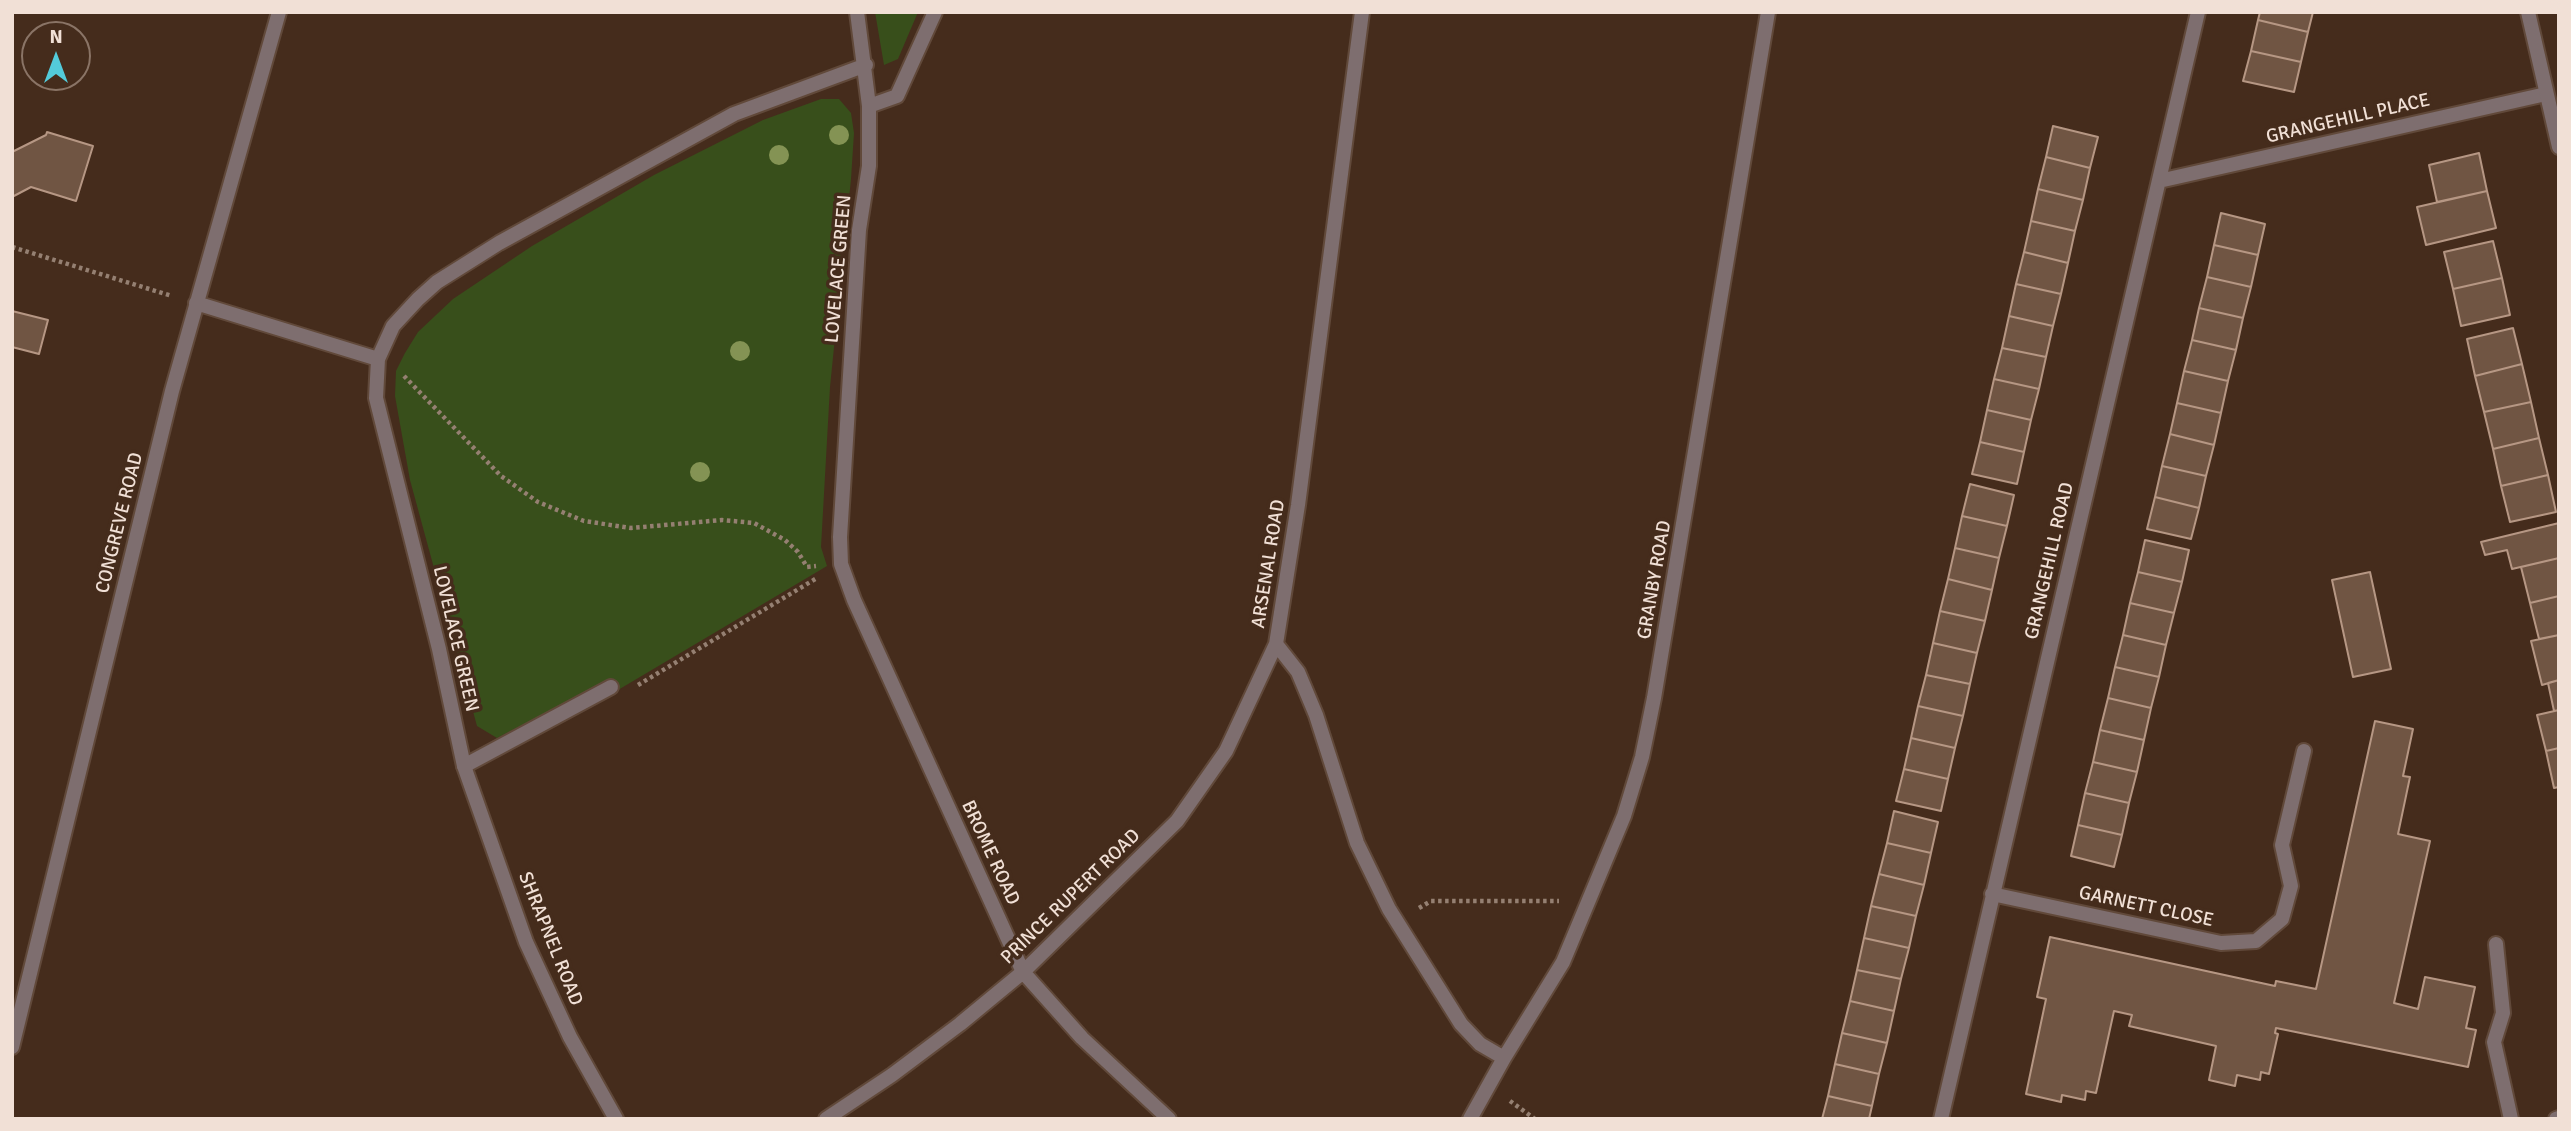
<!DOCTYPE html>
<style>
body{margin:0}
#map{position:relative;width:2571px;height:1131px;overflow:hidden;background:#452c1c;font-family:Signika,sans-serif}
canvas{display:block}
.frame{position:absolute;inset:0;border:14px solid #f1e0d6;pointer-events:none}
.north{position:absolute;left:21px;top:21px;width:70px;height:70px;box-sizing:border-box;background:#452c1c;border:2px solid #8a7466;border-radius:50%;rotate:0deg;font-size:19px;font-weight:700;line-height:28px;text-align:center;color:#f1e0d6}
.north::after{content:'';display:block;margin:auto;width:24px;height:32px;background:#53cbda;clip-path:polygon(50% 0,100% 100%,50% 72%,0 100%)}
</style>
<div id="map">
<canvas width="2571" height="1131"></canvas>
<div class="frame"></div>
<div class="north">N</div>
</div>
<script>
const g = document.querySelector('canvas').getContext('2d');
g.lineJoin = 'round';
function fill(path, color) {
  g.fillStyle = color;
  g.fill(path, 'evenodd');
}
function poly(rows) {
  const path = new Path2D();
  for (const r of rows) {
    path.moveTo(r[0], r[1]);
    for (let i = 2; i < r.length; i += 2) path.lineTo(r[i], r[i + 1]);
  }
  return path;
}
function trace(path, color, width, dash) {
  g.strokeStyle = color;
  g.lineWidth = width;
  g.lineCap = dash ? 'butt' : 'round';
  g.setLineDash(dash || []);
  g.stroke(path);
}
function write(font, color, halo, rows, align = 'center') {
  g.font = font + ' Signika,sans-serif';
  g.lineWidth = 7;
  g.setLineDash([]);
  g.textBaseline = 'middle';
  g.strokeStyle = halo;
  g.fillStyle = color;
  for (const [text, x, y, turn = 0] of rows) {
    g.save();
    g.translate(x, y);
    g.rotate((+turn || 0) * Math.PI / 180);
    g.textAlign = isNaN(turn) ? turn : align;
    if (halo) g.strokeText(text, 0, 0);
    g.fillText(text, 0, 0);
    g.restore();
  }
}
const green = poly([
 [875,12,918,12,898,59,884,65],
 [821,99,839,99,851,113,854,133,851,179,830,387,821,547,827,566,618,690,612,679,497,738,477,726,410,480,395,396,396,371,405,353,418,332,453,299,532,246,654,175,763,120]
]);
const building = poly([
 [2260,12,2313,12,2308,32,2258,20,2260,12],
 [2258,20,2308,32,2301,62,2251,51,2258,20],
 [2251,51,2301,62,2294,92,2243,81,2251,51],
 [2053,126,2098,137,2090,168,2046,157,2053,126],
 [47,132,93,146,76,201,31,187,12,197,12,152,46,135,47,132],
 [2479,153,2487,191,2437,202,2429,165,2479,153],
 [2046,157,2090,168,2083,200,2038,189,2046,157],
 [2038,189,2083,200,2075,231,2031,221,2038,189],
 [2487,191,2496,228,2426,245,2417,207,2487,191],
 [2221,213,2265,224,2258,255,2214,245,2221,213],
 [2031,221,2075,231,2068,263,2024,252,2031,221],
 [2493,241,2502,278,2453,289,2444,252,2493,241],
 [2214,245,2258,255,2251,287,2207,277,2214,245],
 [2024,252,2068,263,2061,294,2016,284,2024,252],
 [2207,277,2251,287,2243,318,2199,308,2207,277],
 [2502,278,2510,315,2461,326,2453,289,2502,278],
 [2016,284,2061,294,2053,326,2009,316,2016,284],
 [2199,308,2243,318,2236,350,2192,340,2199,308],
 [12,311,48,320,39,354,12,347,12,311],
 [2009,316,2053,326,2046,357,2002,348,2009,316],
 [2513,328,2522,364,2475,376,2467,339,2513,328],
 [2192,340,2236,350,2228,381,2184,371,2192,340],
 [2002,348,2046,357,2039,389,1994,379,2002,348],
 [2522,364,2531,402,2484,412,2475,376,2522,364],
 [2184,371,2228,381,2221,413,2177,403,2184,371],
 [1994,379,2039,389,2031,420,1987,410,1994,379],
 [2531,402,2539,438,2493,449,2484,412,2531,402],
 [2177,403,2221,413,2214,445,2170,434,2177,403],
 [1987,410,2031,420,2024,452,1980,442,1987,410],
 [2170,434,2214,445,2206,476,2162,466,2170,434],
 [2539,438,2548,475,2501,486,2493,449,2539,438],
 [1980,442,2024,452,2017,484,1972,474,1980,442],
 [2162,466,2206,476,2199,508,2155,497,2162,466],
 [2548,475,2556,512,2510,522,2501,486,2548,475],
 [1970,484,2014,495,2007,526,1962,516,1970,484],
 [2155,497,2199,508,2191,539,2147,529,2155,497],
 [1962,516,2007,526,1999,558,1955,548,1962,516],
 [2559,523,2559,558,2512,569,2507,550,2485,555,2481,542,2559,523],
 [2145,540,2189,550,2182,582,2138,572,2145,540],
 [1955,548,1999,558,1992,590,1948,579,1955,548],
 [2559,558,2559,596,2530,603,2521,567,2559,558],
 [2138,572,2182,582,2174,613,2130,603,2138,572],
 [2370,572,2391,669,2353,677,2332,580,2370,572],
 [1948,579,1992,590,1985,621,1940,611,1948,579],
 [2559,596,2559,635,2539,639,2530,603,2559,596],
 [2130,603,2174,613,2166,645,2123,635,2130,603],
 [1940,611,1985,621,1977,653,1933,643,1940,611],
 [2123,635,2166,645,2159,677,2115,667,2123,635],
 [2559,635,2559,680,2542,685,2531,641,2559,635],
 [1933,643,1977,653,1970,684,1926,675,1933,643],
 [2115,667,2159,677,2151,708,2108,698,2115,667],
 [1926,675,1970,684,1963,716,1918,706,1926,675],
 [2559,680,2559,710,2554,711,2548,683,2559,680],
 [2108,698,2151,708,2144,740,2100,730,2108,698],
 [1918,706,1963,716,1955,748,1911,738,1918,706],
 [2559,710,2559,748,2546,751,2537,715,2559,710],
 [2375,721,2413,729,2403,776,2410,777,2398,834,2430,841,2394,1003,2418,1009,2425,977,2475,987,2466,1028,2476,1030,2468,1067,2276,1028,2275,1033,2278,1034,2269,1074,2261,1072,2260,1080,2237,1075,2235,1086,2209,1080,2216,1046,2129,1026,2132,1015,2114,1011,2096,1093,2086,1091,2085,1100,2062,1095,2061,1102,2026,1094,2046,999,2037,997,2050,937,2275,986,2276,981,2316,989,2375,721],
 [2100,730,2144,740,2137,772,2093,762,2100,730],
 [1911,738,1955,748,1948,779,1904,769,1911,738],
 [2559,748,2559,787,2554,788,2546,751,2559,748],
 [2093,762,2137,772,2129,803,2085,793,2093,762],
 [1904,769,1948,779,1941,811,1896,801,1904,769],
 [2085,793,2129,803,2122,835,2078,825,2085,793],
 [1894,811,1938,822,1931,853,1887,843,1894,811],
 [2078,825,2122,835,2114,867,2071,856,2078,825],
 [1887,843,1931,853,1924,885,1879,874,1887,843],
 [1879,874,1924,885,1916,916,1871,906,1879,874],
 [1871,906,1916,916,1909,948,1864,938,1871,906],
 [1864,938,1909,948,1901,979,1857,970,1864,938],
 [1857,970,1901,979,1894,1011,1850,1001,1857,970],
 [1850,1001,1894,1011,1887,1043,1842,1033,1850,1001],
 [1842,1033,1887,1043,1879,1074,1835,1064,1842,1033],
 [1835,1064,1879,1074,1872,1106,1828,1096,1835,1064],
 [1828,1096,1872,1106,1869,1119,1822,1119,1828,1096]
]);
const path = poly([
 [12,247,172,296],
 [404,376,501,476,538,502,584,521,631,528,722,520,754,523,785,540,798,552,807,567,816,566],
 [638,685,817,578],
 [1419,908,1431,901,1559,901],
 [1510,1101,1535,1119]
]);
const service = poly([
 [464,766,611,687],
 [2496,944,2503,1013,2494,1042,2511,1119]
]);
const minor = poly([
 [857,12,869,106,869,166,859,230,840,537,841,564,854,600,1023,972,1082,1038,1169,1119],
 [1362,12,1298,505,1276,644,1298,672,1316,715,1357,843,1389,909,1461,1024,1480,1044,1504,1058],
 [869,106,897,96,935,12],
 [2159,181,2546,94],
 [196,303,378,359],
 [1992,894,2221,943,2256,941,2282,919,2291,886,2282,845,2304,751],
 [12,1047,172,391,279,12],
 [616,1119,570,1037,526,942,464,766,439,649,376,398,378,359,393,326,418,299,437,282,499,243,734,114,866,65],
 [826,1119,892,1075,960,1024,1023,972,1177,821,1226,751,1276,644],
 [1470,1119,1504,1058,1563,962,1624,816,1642,757,1654,698,1768,12],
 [1941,1119,2198,12]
]);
const tertiary = poly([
 [2528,12,2559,147],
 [2556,1119,2559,1118]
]);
const trees = [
 [839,135],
 [779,155],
 [740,351],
 [700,472]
];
const streetNames = [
 ["GRANGEHILL PLACE",2348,119,-13],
 ["LOVELACE GREEN",839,269,-85],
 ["CONGREVE ROAD",120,523,-76],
 ["GRANGEHILL ROAD",2050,561,-77],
 ["ARSENAL ROAD",1269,564,-81],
 ["GRANBY ROAD",1655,580,-80],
 ["LOVELACE GREEN",455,639,77],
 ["BROME ROAD",990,853,65],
 ["PRINCE RUPERT ROAD",1071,897,-44],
 ["GARNETT CLOSE",2146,907,12],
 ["SHRAPNEL ROAD",550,939,68]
];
fill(green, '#384f1b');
fill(building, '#705543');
trace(building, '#b69784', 2);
trace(service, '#61493a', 18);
trace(minor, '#61493a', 18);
trace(tertiary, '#61493a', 18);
trace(path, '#958072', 4.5, [3.5, 3.5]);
trace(service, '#7e6e6f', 14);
trace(minor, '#7e6e6f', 14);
trace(tertiary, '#7e6e6f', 14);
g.fillStyle = '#849354';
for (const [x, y] of trees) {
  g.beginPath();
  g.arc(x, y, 10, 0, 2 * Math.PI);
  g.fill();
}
write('19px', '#f1e0d6', '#452c1c', streetNames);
</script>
